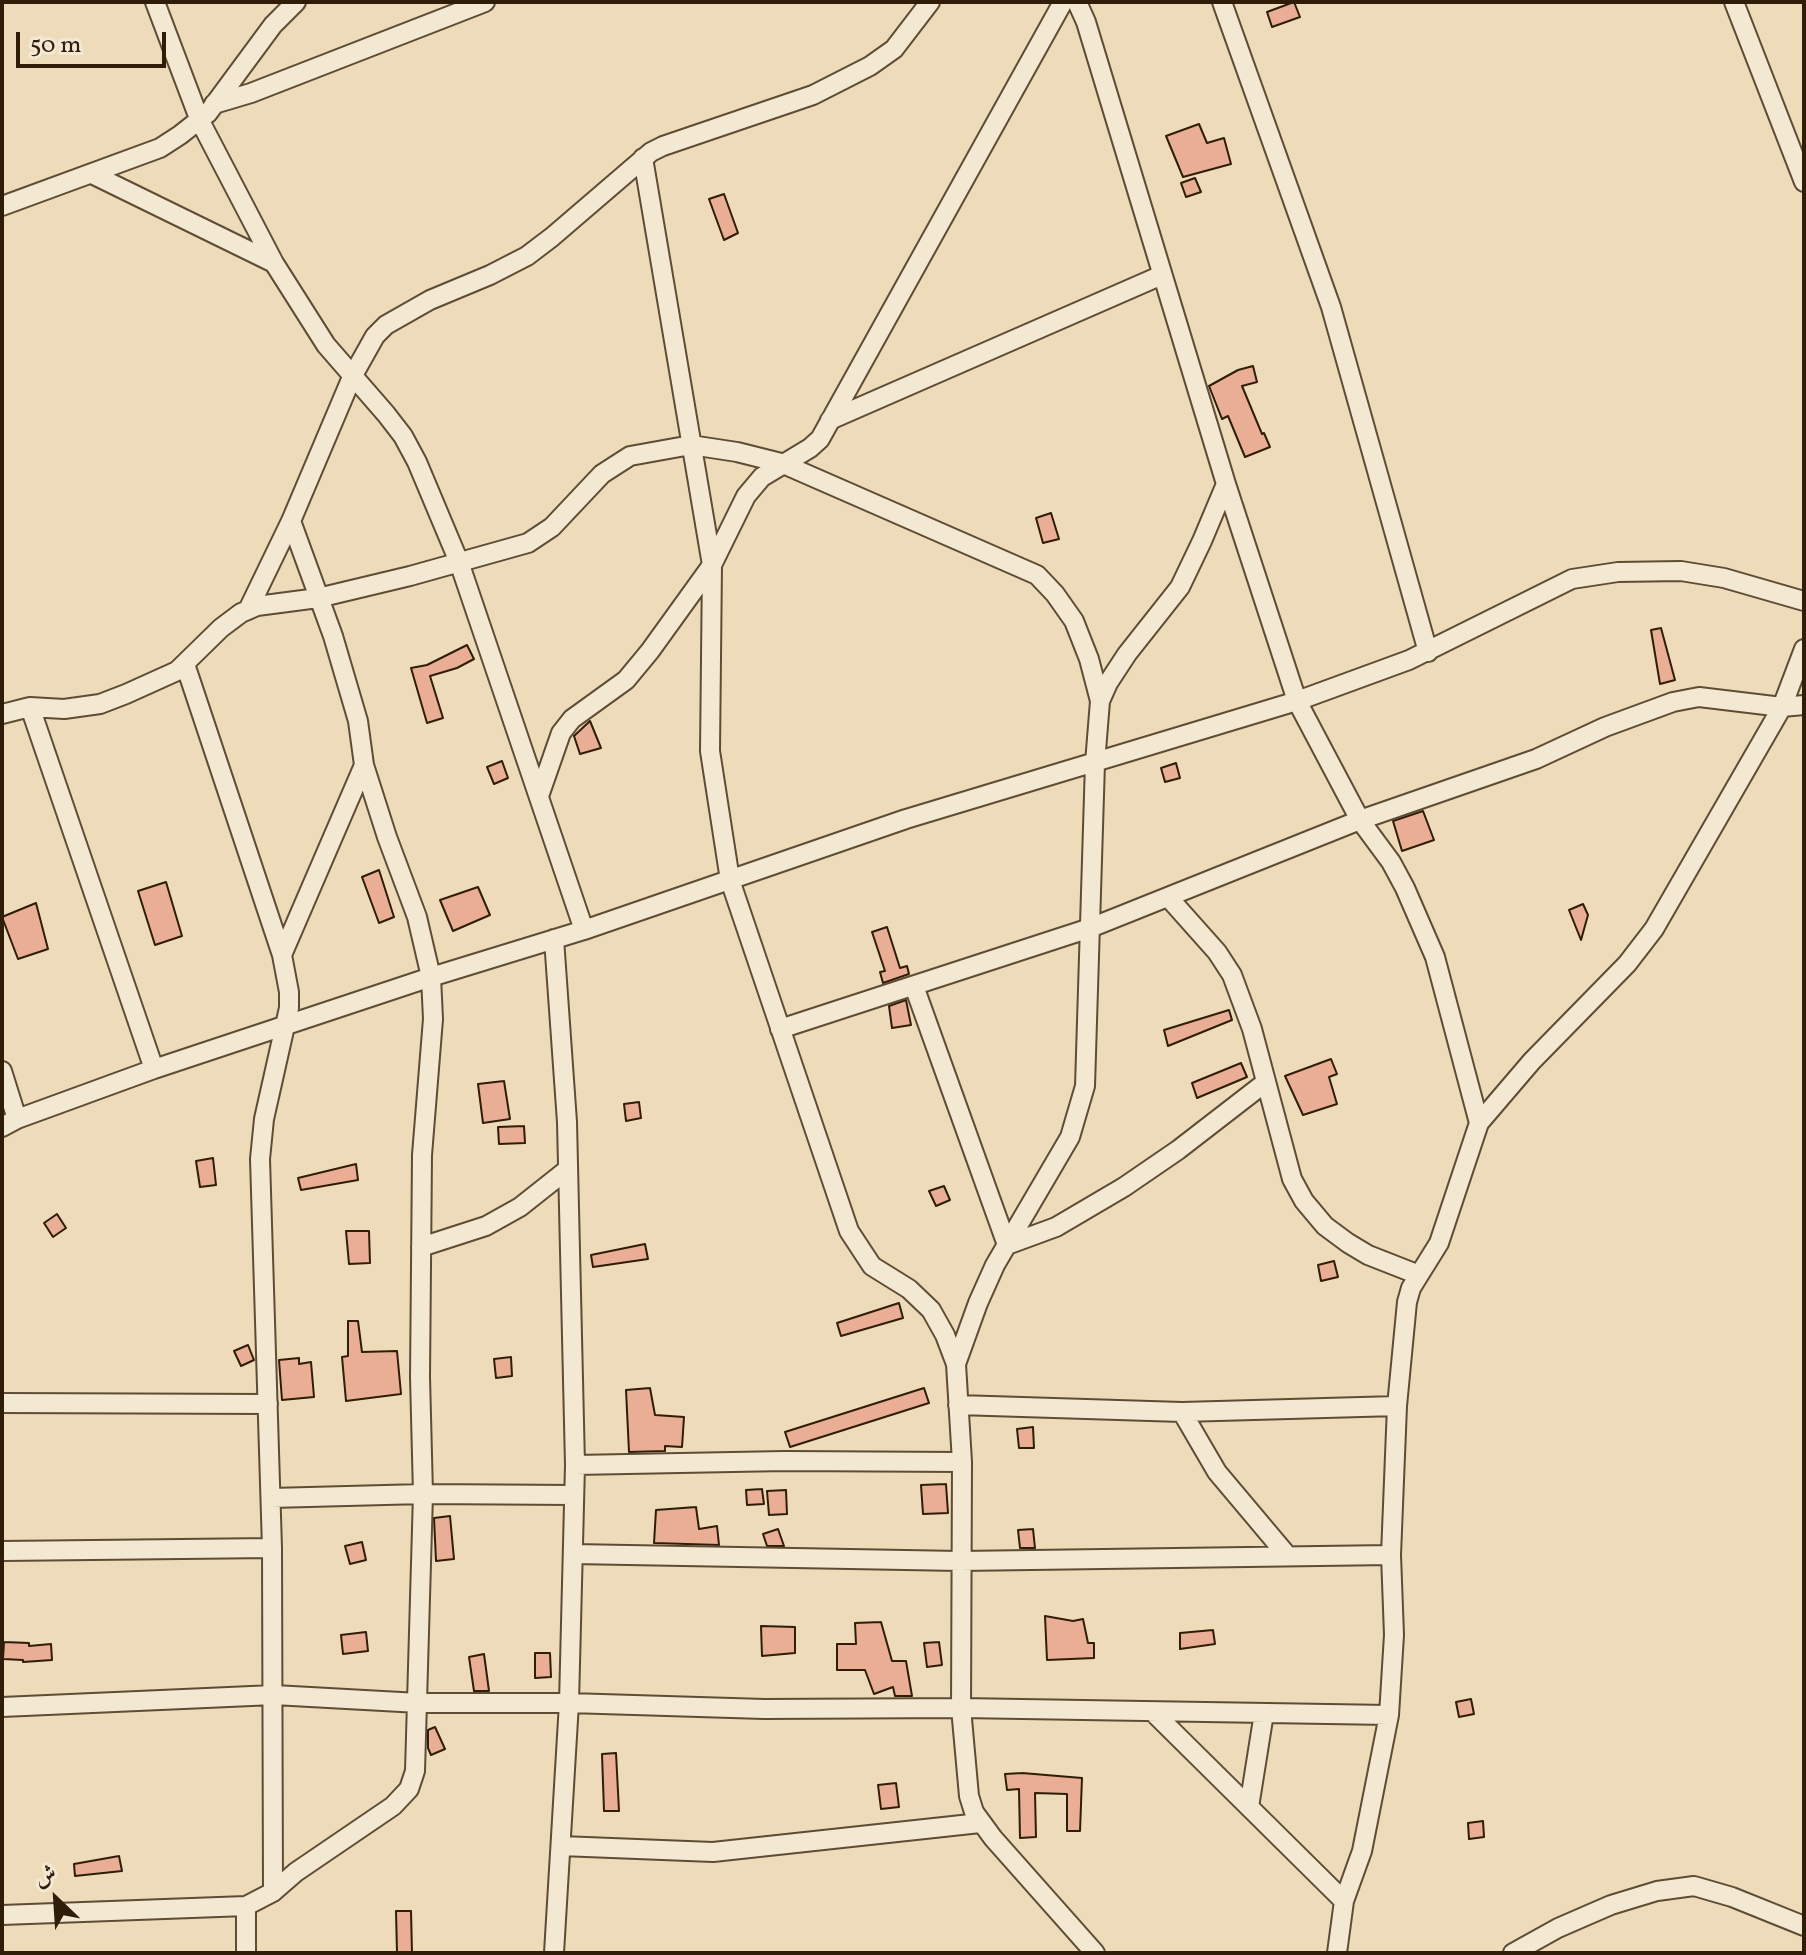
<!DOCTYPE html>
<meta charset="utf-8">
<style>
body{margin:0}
#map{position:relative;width:1806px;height:1955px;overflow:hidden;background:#eddbb9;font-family:Vollkorn,Amiri,serif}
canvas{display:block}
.frame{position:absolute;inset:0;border:4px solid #2f1d07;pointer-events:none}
.north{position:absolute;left:16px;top:1859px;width:80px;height:80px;-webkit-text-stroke:6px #f3e8d2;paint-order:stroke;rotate:335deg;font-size:22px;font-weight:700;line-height:32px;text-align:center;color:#2f1d07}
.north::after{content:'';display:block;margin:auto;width:28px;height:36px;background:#2f1d07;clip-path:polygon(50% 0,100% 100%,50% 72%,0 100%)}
.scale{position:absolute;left:16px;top:32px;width:150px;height:36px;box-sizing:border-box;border:4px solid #2f1d07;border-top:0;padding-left:10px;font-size:24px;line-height:28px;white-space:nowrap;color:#2f1d07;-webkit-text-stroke:6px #f3e8d2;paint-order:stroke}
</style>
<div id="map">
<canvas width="1806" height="1955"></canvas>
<div class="frame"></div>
<div class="north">ش</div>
<div class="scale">50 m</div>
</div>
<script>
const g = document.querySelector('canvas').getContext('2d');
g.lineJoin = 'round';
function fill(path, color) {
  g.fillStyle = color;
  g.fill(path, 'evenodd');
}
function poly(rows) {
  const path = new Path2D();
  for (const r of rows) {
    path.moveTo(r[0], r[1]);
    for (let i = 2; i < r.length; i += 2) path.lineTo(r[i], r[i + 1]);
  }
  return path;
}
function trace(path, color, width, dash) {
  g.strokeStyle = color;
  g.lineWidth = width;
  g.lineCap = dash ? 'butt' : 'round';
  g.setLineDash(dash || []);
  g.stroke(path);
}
const building = poly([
 [1294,2,1300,17,1272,27,1267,12,1294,2],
 [1199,124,1207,143,1224,138,1231,164,1183,177,1166,136,1199,124],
 [1195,178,1201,192,1186,197,1181,183,1195,178],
 [724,194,738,233,724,240,709,199,724,194],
 [1253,366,1257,382,1242,386,1262,434,1264,433,1270,447,1245,457,1228,416,1222,419,1209,386,1238,370,1253,366],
 [1051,513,1059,539,1043,543,1036,518,1051,513],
 [1661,628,1675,680,1660,684,1651,630,1661,628],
 [467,645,474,659,457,668,430,676,443,718,427,723,411,668,427,665,467,645],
 [590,721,601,748,580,754,574,736,590,721],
 [502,761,508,778,494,784,487,767,502,761],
 [1176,763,1180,778,1165,782,1161,768,1176,763],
 [1423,811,1434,840,1402,851,1393,821,1423,811],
 [379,870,394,917,379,923,362,877,379,870],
 [166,882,182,936,155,945,138,891,166,882],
 [478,887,490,915,453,931,440,900,478,887],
 [36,903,48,949,18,959,2,917,36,903],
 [1583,904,1588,915,1581,940,1569,910,1583,904],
 [887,927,900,968,907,966,909,974,883,983,880,972,885,971,872,932,887,927],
 [906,1000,911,1025,892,1028,889,1006,906,1000],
 [1229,1010,1232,1020,1168,1046,1164,1030,1229,1010],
 [1331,1059,1337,1074,1329,1077,1337,1104,1303,1115,1285,1076,1331,1059],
 [1241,1063,1247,1077,1197,1098,1192,1083,1241,1063],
 [504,1081,510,1119,483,1123,478,1084,504,1081],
 [639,1102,641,1118,626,1121,624,1104,639,1102],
 [524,1126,525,1143,499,1144,498,1127,524,1126],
 [213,1158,216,1185,200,1187,196,1161,213,1158],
 [356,1164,358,1180,301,1190,298,1178,356,1164],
 [944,1186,950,1200,936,1206,929,1191,944,1186],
 [57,1214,66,1228,53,1237,44,1223,57,1214],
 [346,1231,369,1231,370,1263,349,1264,346,1231],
 [645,1244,648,1259,593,1267,591,1255,645,1244],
 [1334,1261,1338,1277,1321,1281,1318,1265,1334,1261],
 [899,1303,903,1318,841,1336,837,1323,899,1303],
 [348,1321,358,1321,362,1352,397,1351,401,1394,346,1401,342,1357,348,1356,348,1321],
 [248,1345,254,1360,241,1366,234,1351,248,1345],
 [511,1357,512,1376,496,1378,494,1359,511,1357],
 [299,1358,299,1364,311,1362,314,1397,282,1400,279,1360,299,1358],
 [650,1388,655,1415,684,1417,682,1447,665,1446,665,1451,629,1452,626,1390,650,1388],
 [924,1388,929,1403,790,1447,785,1432,924,1388],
 [1033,1427,1034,1448,1019,1448,1017,1429,1033,1427],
 [946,1484,948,1513,923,1514,921,1485,946,1484],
 [762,1489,764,1504,747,1505,746,1490,762,1489],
 [786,1490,787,1514,769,1515,767,1491,786,1490],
 [696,1507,699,1529,717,1526,719,1545,654,1543,656,1510,696,1507],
 [450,1516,454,1559,436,1561,434,1518,450,1516],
 [778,1529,784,1546,767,1546,763,1534,778,1529],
 [1033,1529,1035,1548,1020,1548,1018,1530,1033,1529],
 [362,1542,366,1560,350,1564,345,1546,362,1542],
 [1045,1616,1073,1621,1083,1619,1088,1643,1094,1643,1094,1658,1047,1660,1045,1616],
 [881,1622,892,1661,906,1661,912,1696,895,1696,893,1687,874,1694,865,1670,837,1670,837,1644,856,1644,855,1623,881,1622],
 [761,1626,795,1627,795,1653,762,1656,761,1626],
 [1213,1630,1215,1644,1180,1649,1180,1633,1213,1630],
 [366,1632,368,1651,343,1654,341,1635,366,1632],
 [4,1642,29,1643,29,1646,51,1644,52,1660,23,1662,23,1660,3,1659,4,1642],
 [939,1642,942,1665,927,1667,924,1643,939,1642],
 [535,1653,550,1653,551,1677,535,1678,535,1653],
 [484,1654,489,1691,474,1691,469,1657,484,1654],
 [1471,1699,1474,1714,1459,1717,1456,1702,1471,1699],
 [435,1727,445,1749,431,1755,428,1748,428,1730,435,1727],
 [616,1753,619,1811,604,1811,602,1754,616,1753],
 [1022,1773,1082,1778,1080,1831,1067,1831,1067,1794,1035,1793,1036,1837,1020,1838,1019,1789,1007,1790,1005,1774,1022,1773],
 [896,1783,899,1807,881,1809,878,1785,896,1783],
 [1483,1821,1484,1837,1469,1839,1468,1823,1483,1821],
 [119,1856,122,1871,75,1876,74,1864,119,1856],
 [396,1911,411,1911,412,1953,397,1953,396,1911]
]);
const street = poly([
 [155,2,200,121,274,263,326,345,386,414,403,436,417,462,459,562,584,930],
 [1077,2,1086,22,1226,484,1297,701,1360,820,1391,862,1405,888,1435,957,1479,1123],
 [1222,2,1331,307,1428,652],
 [1734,2,1804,182],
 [214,104,251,93,485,2],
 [643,158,712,565,710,751,730,880,849,1231,872,1266,909,1289,931,1310,945,1335,956,1364,962,1462,961,1708,969,1796,974,1812,993,1838,1095,1953],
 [92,174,274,263],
 [2,206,160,148,180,135,208,113,273,25,296,2],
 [830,420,1162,275],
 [248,610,291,521,352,377,375,336,386,325,430,300,490,275,527,256,552,237,651,152,663,146,813,95,870,66,894,49,930,2],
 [185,664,282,955,289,992,289,1008,264,1119,260,1159,272,1548,273,1892],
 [30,707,154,1069],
 [2,714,30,707,64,709,100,704,126,694,177,671,221,628,241,613,257,606,318,598,410,576,528,543,552,527,602,474,630,456,691,445,737,452,781,463,1037,575,1055,594,1074,621,1089,659,1100,701],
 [539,796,561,733,572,719,626,680,650,651,712,565,746,496,762,477,810,448,820,439,1063,2],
 [1168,897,1217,952,1232,975,1252,1029,1292,1179,1304,1201,1325,1226,1348,1243,1368,1255,1419,1275],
 [282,955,364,765],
 [914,986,1007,1245,1056,1227,1124,1187,1178,1150,1266,1082],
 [780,1029,1090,928,1360,820,1536,759,1605,727,1673,702,1699,697,1782,707,1804,705],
 [2,1071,17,1119],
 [2,1127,17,1119,154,1069,431,977,584,930,906,819,1297,701,1409,660,1572,579,1618,572,1681,571,1724,578,1804,601],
 [421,1247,486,1226,520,1207,568,1169],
 [956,1364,978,1303,995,1265,1070,1137,1085,1086,1095,763,1100,701,1108,683,1127,654,1180,587,1202,541,1226,484],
 [2,1403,268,1404],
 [958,1405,1182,1412,1397,1406],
 [1182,1412,1217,1472,1286,1554],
 [575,1465,785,1461,962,1462],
 [271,1498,423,1494,574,1495],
 [2,1551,272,1548],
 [573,1554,960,1561,1391,1555],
 [2,1707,274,1695,419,1703,569,1703,764,1709,961,1708,1389,1715],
 [1153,1712,1344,1901],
 [1249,1807,1264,1713],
 [561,1846,713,1852,980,1823],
 [2,1915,246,1906,273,1892,296,1872,393,1806,409,1789,415,1771,423,1494,420,1377,422,1155,433,1019,431,977,417,917,387,837,364,765,358,721,333,636,291,521],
 [246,1953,246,1906],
 [554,1953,569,1703,575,1465,567,1122,554,939],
 [1337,1953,1344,1901,1362,1851,1389,1715,1394,1635,1391,1555,1397,1406,1407,1302,1411,1288,1439,1243,1479,1123,1532,1061,1627,964,1654,929,1782,707,1804,649],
 [1513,1953,1558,1928,1611,1905,1657,1891,1694,1886,1732,1897,1804,1926]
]);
fill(building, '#e9ae94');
trace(building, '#2f1d07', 2);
trace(street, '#5e4c34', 22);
trace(street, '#f3e8d2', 18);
</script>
